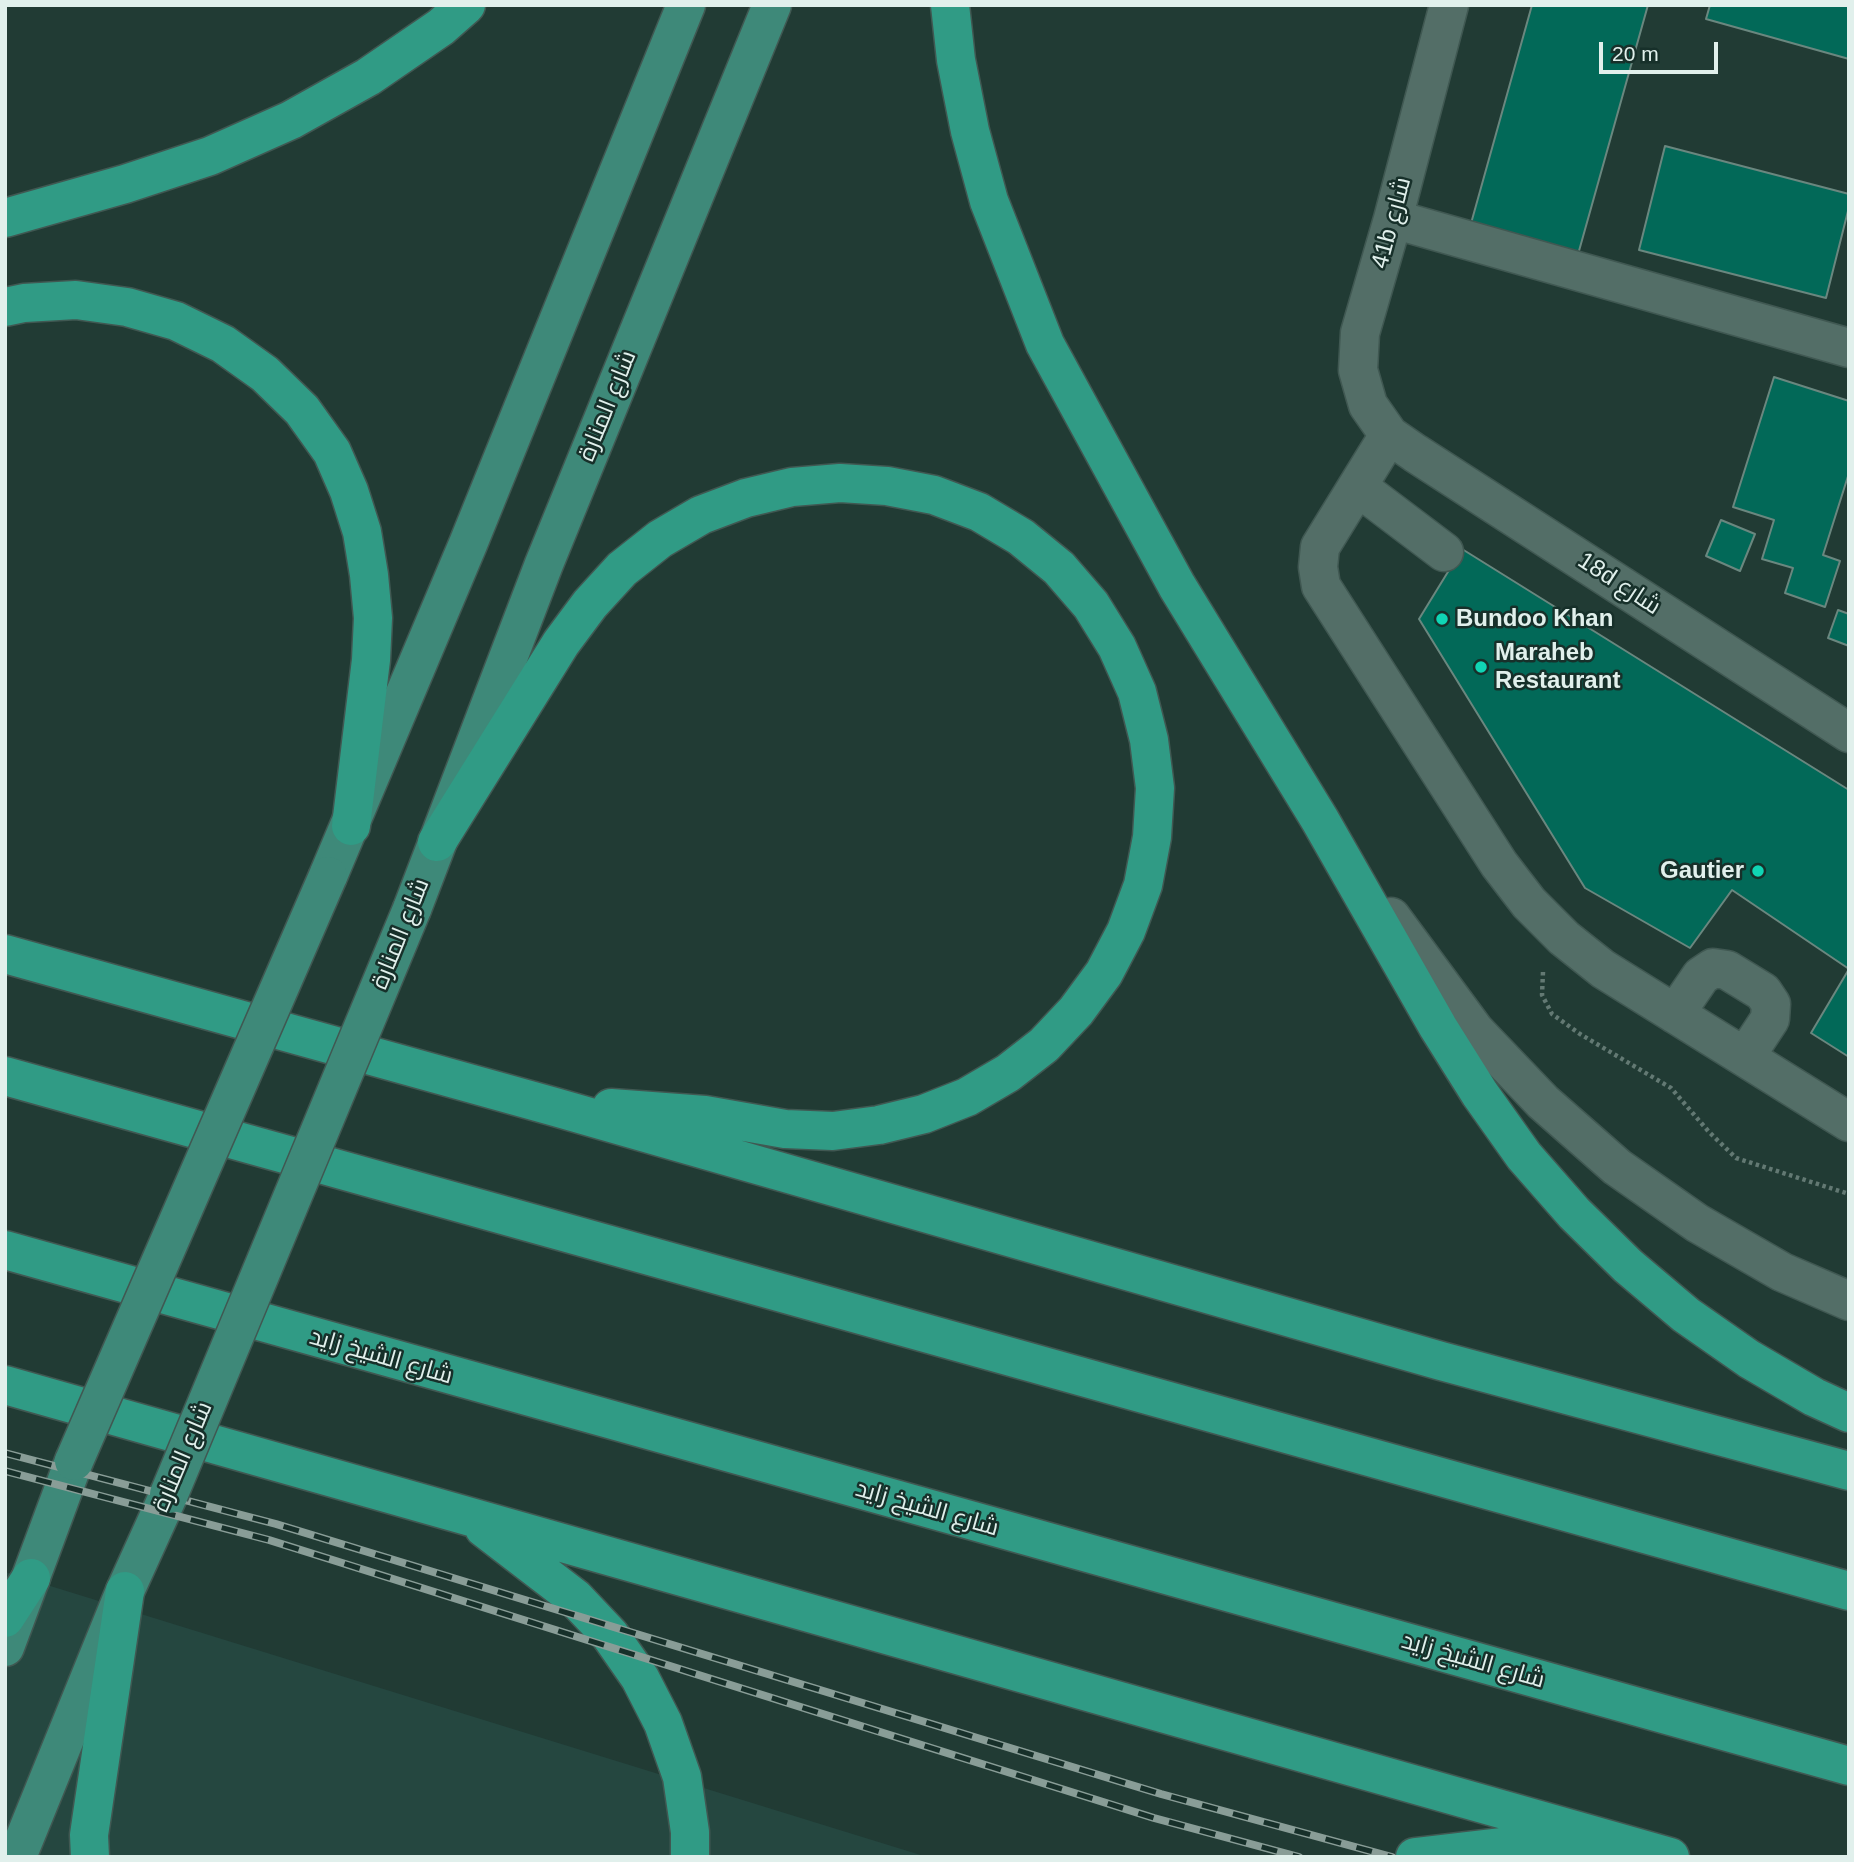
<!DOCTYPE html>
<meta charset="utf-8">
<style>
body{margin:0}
#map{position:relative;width:1854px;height:1862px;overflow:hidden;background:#213b34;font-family:Arial,sans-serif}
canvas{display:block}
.frame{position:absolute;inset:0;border:7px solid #e1f0ec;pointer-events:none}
.scale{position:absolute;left:1599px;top:42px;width:119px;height:32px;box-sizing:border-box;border:4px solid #e1f0ec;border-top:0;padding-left:9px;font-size:21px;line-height:24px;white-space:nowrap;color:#e1f0ec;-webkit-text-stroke:5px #17302a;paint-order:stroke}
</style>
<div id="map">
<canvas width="1854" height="1862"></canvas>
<div class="frame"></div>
<div class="scale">20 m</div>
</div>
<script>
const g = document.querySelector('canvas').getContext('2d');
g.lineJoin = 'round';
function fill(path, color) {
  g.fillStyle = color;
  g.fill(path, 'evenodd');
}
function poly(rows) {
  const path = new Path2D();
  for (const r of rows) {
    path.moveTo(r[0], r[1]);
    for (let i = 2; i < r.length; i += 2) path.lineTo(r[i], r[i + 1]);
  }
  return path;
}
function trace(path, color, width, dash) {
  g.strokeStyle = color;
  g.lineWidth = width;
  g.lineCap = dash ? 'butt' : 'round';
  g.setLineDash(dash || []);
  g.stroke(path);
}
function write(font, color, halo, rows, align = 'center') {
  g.font = font + ' Arial,Cairo,sans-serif';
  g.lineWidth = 5;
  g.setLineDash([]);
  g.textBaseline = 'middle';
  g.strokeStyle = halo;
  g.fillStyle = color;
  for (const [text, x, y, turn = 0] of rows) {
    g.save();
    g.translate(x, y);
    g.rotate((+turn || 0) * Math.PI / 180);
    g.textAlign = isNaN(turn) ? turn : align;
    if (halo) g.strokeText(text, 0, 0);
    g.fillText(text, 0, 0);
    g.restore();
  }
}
const built = poly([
 [5,1572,927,1857,5,1857]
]);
const building = poly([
 [1532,5,1648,5,1577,258,1470,227,1532,5],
 [1710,5,1849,5,1849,59,1706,19,1710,5],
 [1665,146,1849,194,1849,207,1826,298,1639,250,1665,146],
 [1774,377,1849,401,1849,473,1823,555,1840,561,1825,607,1785,593,1793,568,1762,559,1774,520,1733,507,1774,377],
 [1721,520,1755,534,1740,571,1706,556,1721,520],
 [1462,549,1849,790,1849,969,1732,890,1690,948,1585,888,1419,619,1462,549],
 [1838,610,1849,614,1849,646,1828,638,1838,610],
 [1849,969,1849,1057,1811,1033,1849,969]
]);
const path = poly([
 [1543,972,1542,995,1552,1014,1580,1034,1671,1088,1709,1132,1736,1158,1849,1194]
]);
const minor = poly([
 [1449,5,1393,219,1360,333,1358,370,1368,405,1389,435,1415,453,1849,733],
 [1393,219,1849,348],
 [1389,435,1320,547,1318,567,1321,586,1499,864,1529,903,1564,938,1603,969,1849,1122],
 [1358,487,1444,552],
 [1391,917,1475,1031,1543,1102,1617,1167,1697,1223,1782,1272,1849,1301],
 [1675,1014,1701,976,1713,968,1727,970,1763,992,1771,1004,1770,1019,1745,1057]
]);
const major = poly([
 [328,876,468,544,686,5],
 [412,909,544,564,772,5],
 [5,1647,74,1461],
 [17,1857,125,1591,169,1494]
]);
const highway = poly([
 [950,5,956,60,970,131,989,201,1045,344,1177,586,1320,820,1438,1027,1480,1094,1524,1156,1574,1213,1628,1266,1686,1315,1749,1359,1814,1397,1849,1413],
 [5,218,125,184,210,156,291,120,368,77,441,27,466,5],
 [5,307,24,303,76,300,127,307,176,321,223,344,265,374,302,410,332,452,349,491,362,532,369,575,373,618,371,660,351,826],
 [437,842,561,643,590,604,622,569,660,539,701,515,746,498,792,487,840,483,887,486,934,495,979,512,1021,537,1059,568,1091,605,1117,647,1137,692,1149,740,1155,788,1152,837,1143,885,1126,931,1104,973,1076,1011,1044,1045,1008,1073,967,1097,924,1114,879,1125,833,1131,785,1129,705,1115,611,1108],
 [5,954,555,1107,1441,1361,1849,1471],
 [5,1076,1849,1591],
 [5,1250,1849,1766],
 [5,1385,1670,1857],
 [484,1528,575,1598,610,1635,640,1678,663,1723,682,1777,690,1832,690,1857],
 [5,1618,31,1578],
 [90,1857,89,1835,125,1591],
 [1415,1857,1509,1846,1588,1848]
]);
const rail = poly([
 [5,1453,276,1524,1161,1794,1392,1857],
 [5,1471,269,1540,1154,1818,1299,1857]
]);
const majorBridge = poly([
 [74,1461,328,876],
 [169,1494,412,909]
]);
const markers = [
 [1442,619,7,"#10d5b4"],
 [1481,667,7,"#10d5b4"],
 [1758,871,7,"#10d5b4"]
];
const streetNames = [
 ["41b شارع",1392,223,-75],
 ["شارع المنارة",608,406,-68],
 ["18d شارع",1619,584,33],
 ["شارع المنارة",401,934,-68],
 ["شارع الشيخ زايد",381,1357,16],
 ["شارع المنارة",183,1457,-67],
 ["شارع الشيخ زايد",927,1509,16],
 ["شارع الشيخ زايد",1473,1661,16]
];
const poiNames = [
 ["Bundoo Khan",1456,619],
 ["Maraheb",1495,653],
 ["Restaurant",1495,681],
 ["Gautier",1744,871,"right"]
];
fill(built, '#254740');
fill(building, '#026958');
trace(building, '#6a877f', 2);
trace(minor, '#405852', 41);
trace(major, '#405852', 41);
trace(highway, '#405852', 41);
trace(path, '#637973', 4.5, [3.5, 3.5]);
trace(minor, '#536e67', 38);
trace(major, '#3e8979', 38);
trace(highway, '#309b85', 38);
trace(rail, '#899d97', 8);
trace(rail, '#17302a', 5, [16]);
trace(majorBridge, '#405852', 41, []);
trace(majorBridge, '#3e8979', 38);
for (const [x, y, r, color] of markers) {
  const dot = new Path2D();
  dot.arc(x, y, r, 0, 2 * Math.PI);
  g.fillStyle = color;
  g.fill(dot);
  trace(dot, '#17302a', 2.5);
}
write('24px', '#e1f0ec', '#17302a', streetNames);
write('bold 24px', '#e1f0ec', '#17302a', poiNames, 'left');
</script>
